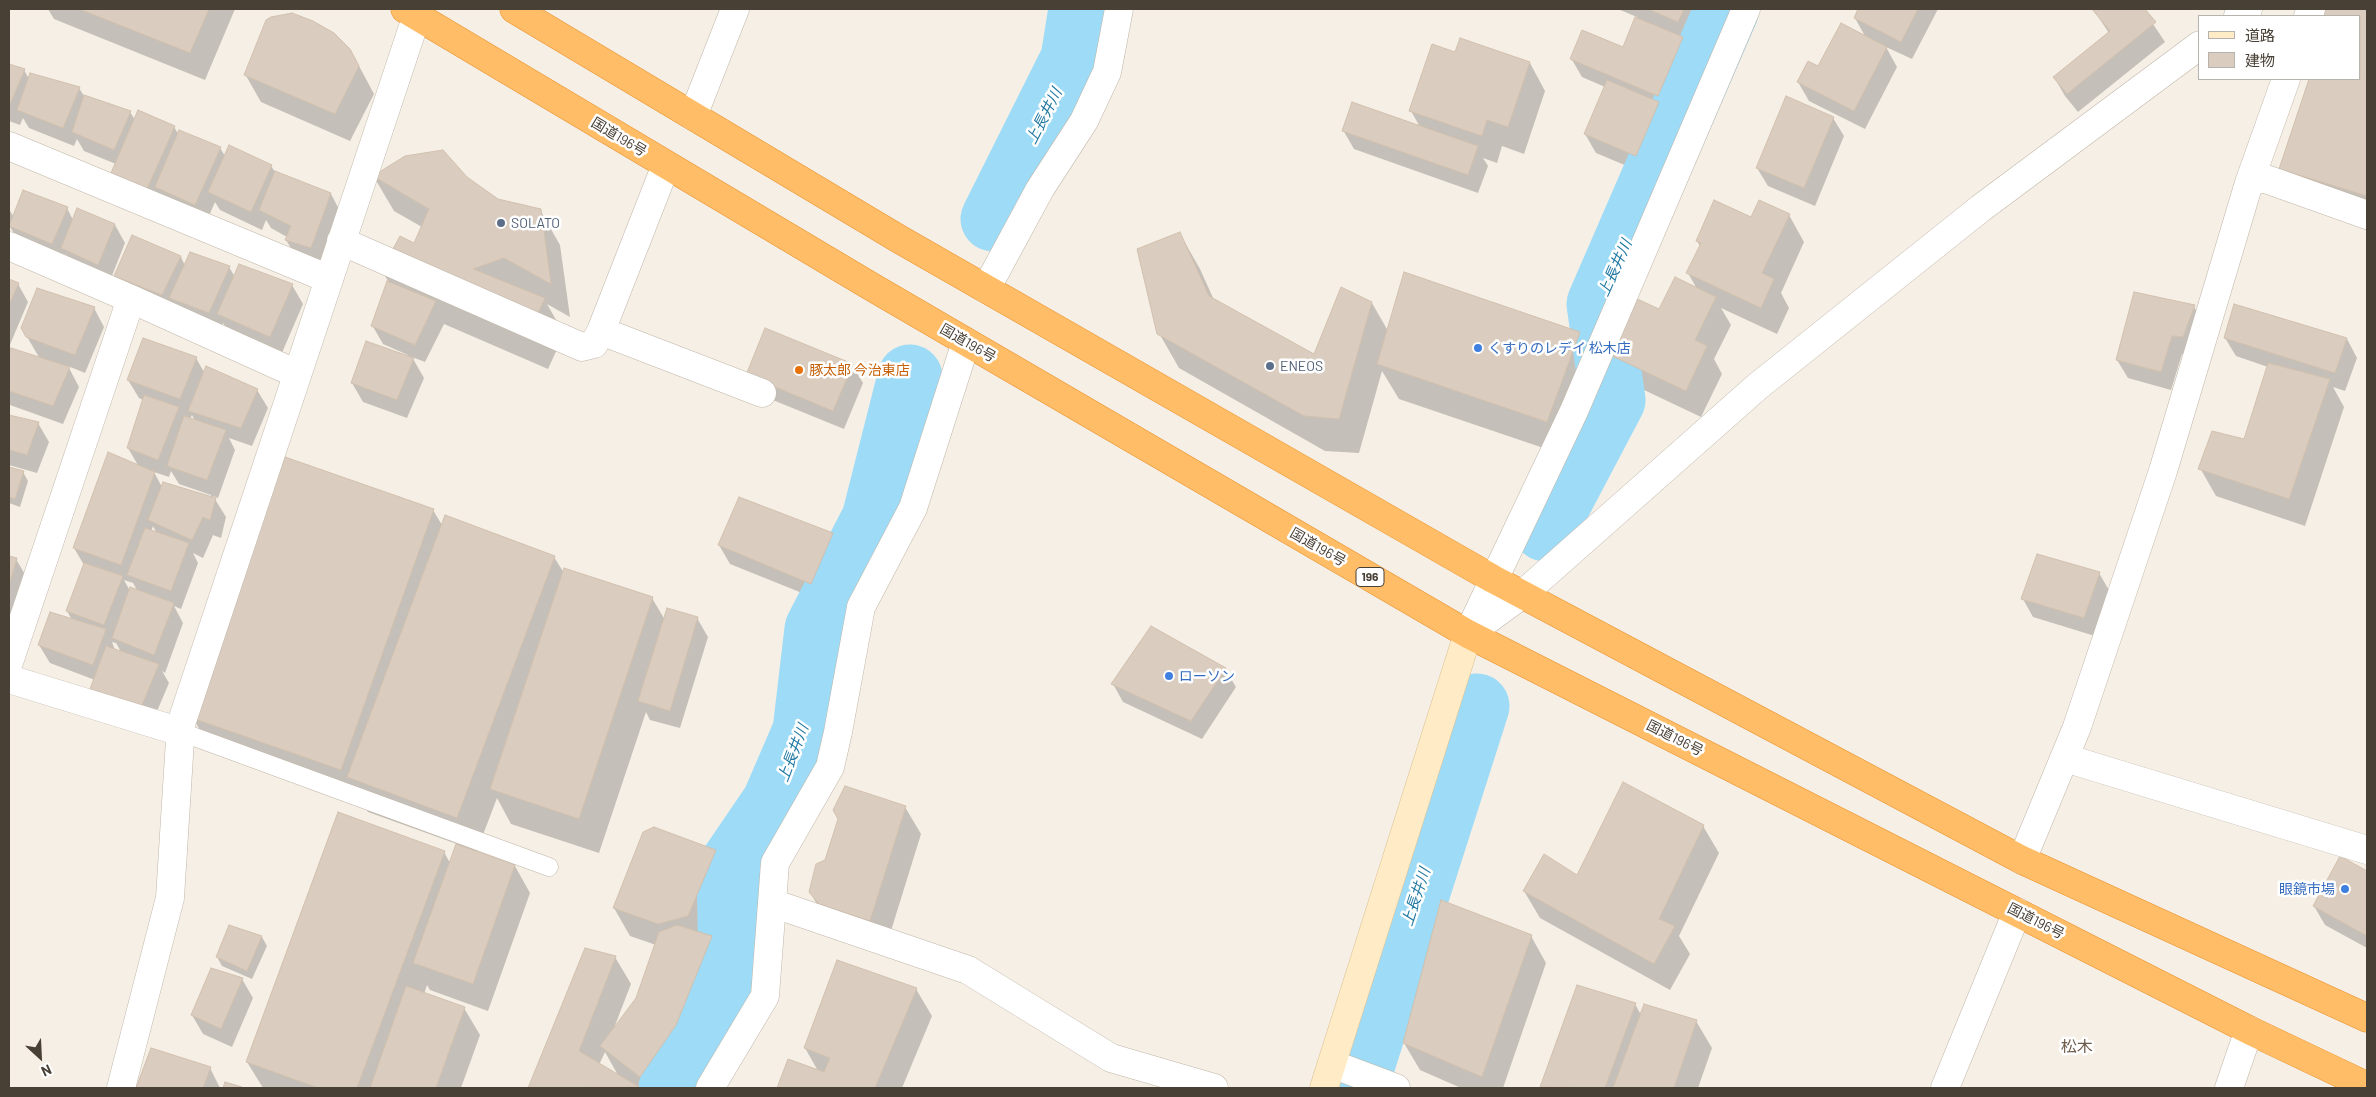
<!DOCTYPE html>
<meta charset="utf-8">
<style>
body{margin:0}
#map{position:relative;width:2376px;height:1097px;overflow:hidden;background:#f5efe6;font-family:Barlow,"Noto Sans JP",sans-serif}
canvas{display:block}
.frame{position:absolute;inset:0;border:10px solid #483f35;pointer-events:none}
.legend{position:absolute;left:2198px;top:15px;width:162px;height:65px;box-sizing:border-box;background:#fff;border:1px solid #b6b2ae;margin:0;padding:6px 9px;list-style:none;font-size:15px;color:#483f35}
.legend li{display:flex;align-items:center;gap:10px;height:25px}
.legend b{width:25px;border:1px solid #b6b2ae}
.north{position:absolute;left:15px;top:1032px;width:50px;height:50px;-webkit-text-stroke:4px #fff;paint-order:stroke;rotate:155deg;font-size:14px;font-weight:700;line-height:20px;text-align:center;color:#483f35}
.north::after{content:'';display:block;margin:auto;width:18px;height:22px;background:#483f35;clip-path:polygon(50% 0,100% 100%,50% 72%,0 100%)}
</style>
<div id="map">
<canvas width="2376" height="1097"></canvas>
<div class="frame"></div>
<ul class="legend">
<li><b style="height:6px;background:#ffecc6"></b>道路</li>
<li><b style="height:14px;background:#daccbe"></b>建物</li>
</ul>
<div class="north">N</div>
</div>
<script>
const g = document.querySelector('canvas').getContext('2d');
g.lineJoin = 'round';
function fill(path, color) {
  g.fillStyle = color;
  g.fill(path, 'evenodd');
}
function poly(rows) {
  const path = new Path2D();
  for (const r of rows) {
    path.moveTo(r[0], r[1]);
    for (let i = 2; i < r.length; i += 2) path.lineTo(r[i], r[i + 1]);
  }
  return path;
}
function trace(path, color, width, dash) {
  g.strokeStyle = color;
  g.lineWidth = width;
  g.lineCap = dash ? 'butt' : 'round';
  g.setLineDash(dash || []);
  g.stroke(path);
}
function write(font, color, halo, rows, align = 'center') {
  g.font = font + ' Barlow,"Noto Sans JP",sans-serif';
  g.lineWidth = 5;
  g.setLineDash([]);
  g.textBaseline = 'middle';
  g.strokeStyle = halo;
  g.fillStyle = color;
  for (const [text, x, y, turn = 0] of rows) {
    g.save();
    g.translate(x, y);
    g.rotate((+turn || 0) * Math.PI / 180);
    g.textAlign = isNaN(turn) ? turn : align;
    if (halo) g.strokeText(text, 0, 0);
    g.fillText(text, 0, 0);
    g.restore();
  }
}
const shadow = poly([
 [48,9,235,9,205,80,54,19],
 [1618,9,1703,9,1689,40,1681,36,1693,57,1669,114,1663,111,1669,121,1646,174,1596,153,1585,134,1605,87,1582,77,1571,58,1623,48,1637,17],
 [1860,9,1938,9,1912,59,1886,47,1897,67,1865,129,1809,101,1798,82,1866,38,1855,18],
 [2093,9,2143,9,2165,42,2078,112,2065,96,2054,77,2109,33],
 [2318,9,2367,9,2367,224,2300,204,2280,169,2311,79,2360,79,2360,16,2315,16],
 [1461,40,1530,63,1545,91,1524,154,1502,146,1497,163,1483,158,1488,166,1478,193,1354,149,1343,130,1420,127,1411,111,1456,54],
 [350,49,374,94,350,141,261,102,245,74],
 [9,65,24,70,29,79,79,88,84,96,130,112,135,120,174,127,179,135,220,148,225,156,271,166,275,172,331,194,341,213,321,266,297,258,286,240,287,237,271,228,266,220,262,230,220,210,215,202,206,223,123,191,112,173,116,164,84,151,77,139,74,146,29,128,23,118,20,125,9,121],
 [1833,118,1844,136,1815,206,1768,186,1757,168],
 [374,177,466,178,497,200,540,210,560,245,570,317,547,304,564,334,548,369,444,324,425,362,412,357,424,378,407,418,363,402,352,383,408,355,383,344,372,325,388,281,382,271,414,245,422,227,394,211],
 [67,208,73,220,115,225,125,243,109,283,73,267,66,254,62,262,20,244,9,225,9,209,13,216],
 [1789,215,1804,242,1781,293,1789,308,1777,334,1721,308,1731,325,1714,359,1722,374,1701,417,1623,380,1608,352,1659,311,1697,289,1688,273,1700,246,1697,241,1752,219],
 [1180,234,1200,269,1214,300,1315,356,1372,303,1388,331,1579,333,1599,367,1567,456,1399,399,1382,371,1359,453,1325,451,1179,368,1159,333],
 [132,236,181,257,185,266,229,267,235,277,292,285,303,304,281,355,229,332,223,323,220,331,127,294,116,276],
 [9,280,18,284,28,302,9,347],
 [2235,306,2347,339,2357,358,2345,391,2333,387,2344,407,2305,526,2216,496,2200,468,2245,440,2268,367,2236,356,2225,338],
 [2194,307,2205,325,2194,355,2182,354,2171,390,2128,378,2117,360],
 [94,308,104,327,85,373,68,366,79,387,63,424,10,405,9,354,40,359,22,328],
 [766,330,852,365,863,383,844,429,758,394],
 [196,358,204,372,257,390,268,408,252,446,229,438,235,450,218,498,213,496,226,517,221,538,213,535,203,558,193,553,198,563,181,609,174,606,183,623,165,673,162,671,169,683,152,723,102,708,91,689,95,680,50,663,39,645,72,620,67,611,84,565,74,548,139,467,128,448,143,400,139,398,128,380],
 [192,415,195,421,190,419],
 [171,471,179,484,211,495,211,497,162,487,154,472,169,477],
 [153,526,157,534,151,532],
 [124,580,133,583,138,592,130,591],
 [112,642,116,643,121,652,115,650],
 [9,416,38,423,49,442,37,473,9,465],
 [9,468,23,472,28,481,20,507,9,503],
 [433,510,442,525,554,557,564,573,652,598,665,620,697,618,708,637,680,728,650,720,646,712,599,853,511,824,497,798,476,853,515,866,530,893,488,1011,430,990,427,985,424,994,464,1008,480,1035,461,1088,263,1088,247,1062,444,852,450,863,457,844,368,812,362,802,213,753,193,718],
 [832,534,843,553,822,601,730,564,719,545],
 [9,557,16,559,27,578,9,627],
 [2099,573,2110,592,2095,636,2033,617,2023,599],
 [1152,628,1225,669,1236,687,1202,739,1123,702,1113,684],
 [905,807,921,834,886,947,826,920,810,892,826,861],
 [1703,826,1719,853,1679,936,1690,954,1670,990,1540,918,1524,891,1578,877],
 [715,851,731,878,707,936,711,937,726,965,692,1052,666,1088,530,1088,586,950,615,957,631,984,614,1028,637,999,656,945,630,936,614,908],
 [605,1052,619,1077,599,1065],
 [2341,858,2367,872,2367,948,2325,925,2314,906],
 [1531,936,1546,963,1503,1088,1461,1088,1420,1070,1404,1043],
 [262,937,267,946,252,979,222,966,217,957],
 [242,979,253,998,232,1047,203,1034,192,1015],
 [1578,987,1635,1004,1641,1015,1696,1021,1712,1048,1698,1088,1542,1088],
 [916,989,932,1016,902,1088,779,1088,789,1061,818,1071,805,1048],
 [151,1049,210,1068,220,1088,137,1088]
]);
const river = poly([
 [993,219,1073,59,1081,9],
 [1545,529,1613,400,1599,304,1727,9],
 [671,1088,704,1040,731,970,729,869,774,803,805,731,817,629,874,519,910,377],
 [1355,1088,1477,706]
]);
const building = poly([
 [79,9,209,9,190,53,79,9],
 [1648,9,1684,9,1678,22,1648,9],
 [1858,9,1918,9,1901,42,1854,18,1858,9],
 [2092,9,2145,9,2156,22,2067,94,2053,77,2110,31,2092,9],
 [2317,9,2367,9,2367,196,2279,169,2309,79,2360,79,2360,16,2314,16,2317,9],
 [292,13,313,21,334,33,350,49,359,66,335,114,244,75,266,20,271,17,292,13],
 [1635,17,1683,37,1658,96,1570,59,1582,30,1623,47,1635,17],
 [1841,23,1887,47,1854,111,1797,82,1808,61,1818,66,1841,23],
 [1460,38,1530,62,1508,127,1487,120,1482,136,1409,111,1432,44,1455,52,1460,38],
 [9,64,25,69,9,107,9,64],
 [30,73,80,87,63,128,17,110,30,73],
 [1607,80,1659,102,1636,156,1584,134,1607,80],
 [84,95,131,111,114,150,72,132,84,95],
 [1786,96,1834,117,1804,188,1756,168,1786,96],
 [1352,102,1478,146,1468,175,1342,131,1352,102],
 [138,110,175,126,147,189,111,173,138,110],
 [179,130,221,147,195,205,155,187,179,130],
 [229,145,272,165,251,212,208,192,229,145],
 [443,150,467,177,498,199,541,209,551,284,504,258,473,269,545,298,528,335,381,271,400,236,414,243,429,209,373,176,405,156,443,150],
 [275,171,331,193,311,248,285,240,291,226,259,210,275,171],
 [23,190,68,207,52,244,9,226,23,190],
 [1714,200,1751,217,1759,200,1790,214,1762,273,1774,279,1761,308,1686,273,1701,243,1696,241,1714,200],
 [77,208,115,224,98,265,61,248,77,208],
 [1180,232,1209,296,1314,354,1341,287,1372,302,1339,419,1304,416,1157,334,1137,249,1180,232],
 [132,235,181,256,162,295,114,276,132,235],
 [190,252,230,266,209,313,169,298,190,252],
 [239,264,293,284,270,337,217,314,239,264],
 [1404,272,1580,332,1547,422,1377,364,1404,272],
 [1675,277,1716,297,1695,340,1707,346,1686,391,1606,353,1633,297,1659,309,1675,277],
 [9,279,19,283,9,305,9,279],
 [387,281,436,301,415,345,371,326,387,281],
 [37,288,95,307,75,355,26,337,21,328,37,288],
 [2134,292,2195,305,2183,337,2172,336,2161,372,2116,360,2134,292],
 [2234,304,2347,338,2335,373,2224,338,2234,304],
 [765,328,853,364,833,411,746,375,765,328],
 [143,338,197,357,180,399,127,380,143,338],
 [366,341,414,358,397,400,351,383,366,341],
 [11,348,70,367,53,406,9,391,9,355,11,348],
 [2268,363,2330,379,2289,499,2198,469,2212,431,2244,439,2268,363],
 [206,366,258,389,241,428,188,411,206,366],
 [144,395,179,407,158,460,127,448,144,395],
 [9,415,39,422,27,455,9,450,9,415],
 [184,416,226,430,207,480,167,466,184,416],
 [108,452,155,472,121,565,73,548,108,452],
 [285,457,434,509,341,770,192,718,285,457],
 [9,467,24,471,15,499,9,497,9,467],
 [163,482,216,498,210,520,203,517,192,540,148,520,163,482],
 [739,497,833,533,811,584,718,545,739,497],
 [445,515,555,556,457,818,347,777,445,515],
 [145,528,189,543,171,591,127,575,145,528],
 [2037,554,2100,572,2084,618,2021,599,2037,554],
 [9,556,17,558,9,586,9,556],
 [84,563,123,576,104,625,66,611,84,563],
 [564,568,653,597,579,819,490,789,564,568],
 [130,587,174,603,154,655,112,638,130,587],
 [667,608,698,617,670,711,638,701,667,608],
 [50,612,106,629,93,665,38,645,50,612],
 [1151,626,1226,668,1191,721,1111,684,1151,626],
 [106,646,159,664,142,705,90,689,106,646],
 [1623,782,1704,825,1659,919,1675,926,1654,964,1523,891,1544,854,1577,875,1623,782],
 [845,786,906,806,870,921,819,904,809,892,816,864,825,860,838,819,833,810,845,786],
 [338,812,445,851,357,1088,318,1088,246,1062,338,812],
 [654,827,716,850,688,916,658,924,613,908,643,832,654,827],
 [456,844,515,865,473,984,413,963,456,844],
 [2340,856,2367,871,2367,936,2313,906,2340,856],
 [1441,900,1532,935,1482,1077,1403,1043,1441,900],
 [229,925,262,936,247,971,216,957,229,925],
 [677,925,712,936,676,1025,640,1077,600,1046,636,998,659,932,677,925],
 [585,948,616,956,579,1051,639,1087,528,1088,585,948],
 [837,960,917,988,875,1088,777,1088,788,1059,824,1072,830,1058,804,1048,837,960],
 [211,968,243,978,221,1029,191,1015,211,968],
 [1577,985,1636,1003,1605,1088,1540,1087,1577,985],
 [406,986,465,1007,436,1088,370,1088,406,986],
 [1644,1004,1697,1020,1674,1088,1613,1088,1644,1004],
 [151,1048,211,1067,203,1088,136,1088,151,1048],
 [225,1082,245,1088,223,1088,225,1082]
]);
const lane = poly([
 [181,732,549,867]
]);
const street = poly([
 [2238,16,2248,9],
 [2308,16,2311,9],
 [693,116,735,9],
 [9,146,329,279],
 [2249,183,2286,79],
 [341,241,582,347,594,344,601,331,666,165],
 [9,246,131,299,297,374],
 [986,289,1040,189,1084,121,1107,72,1119,9],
 [601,331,762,393],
 [1469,632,1574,411,1746,9],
 [1468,634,1524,593,1758,386,1981,208,2200,45],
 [9,662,131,299],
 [9,679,181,732],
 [2065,758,2367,850],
 [2022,860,2077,727,2163,471,2249,183,2263,178,2367,215],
 [772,903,968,970,1111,1058,1214,1088],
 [1332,1064,1396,1088],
 [121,1088,170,898,181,724,419,9],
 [710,1088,765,996,775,863,830,767,838,732,861,607,913,508,966,342],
 [1945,1088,2017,912],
 [2229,1088,2249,1030]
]);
const secondary = poly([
 [1324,1088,1468,634]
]);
const highway = poly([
 [405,9,872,287,1468,634,2249,1030,2367,1086],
 [514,9,899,239,1493,579,2022,860,2367,1018]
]);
const markers = [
 [501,223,5,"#5c6f8a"],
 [1478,348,5,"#3f7fe0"],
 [1270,366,5,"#5c6f8a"],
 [799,370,5,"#e8710a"],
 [1169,676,5,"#3f7fe0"],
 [2345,889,5,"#3f7fe0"]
];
const shields = [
 [1370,577,28]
];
const shieldNames = [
 ["196",1370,577]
];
const streetNames = [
 ["国道196号",619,137,31],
 ["国道196号",968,343,30],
 ["国道196号",1318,547,30],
 ["国道196号",1675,738,27],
 ["国道196号",2036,921,27]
];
const serviceNames = [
 ["SOLATO",511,223],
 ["ENEOS",1280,366]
];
const shopNames = [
 ["くすりのレデイ 松木店",1488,348],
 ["ローソン",1179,676],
 ["眼鏡市場",2335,889,"right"]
];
const foodNames = [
 ["豚太郎 今治東店",809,370]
];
const waterNames = [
 ["上長井川",1044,116,-63],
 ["上長井川",1615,268,-66],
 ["上長井川",793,753,-69],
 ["上長井川",1416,897,-72]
];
const quarterNames = [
 ["松木",2077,1047]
];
fill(shadow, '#0003');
trace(river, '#9edbf6', 65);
fill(building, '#daccbe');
trace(building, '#d2c0ad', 1);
trace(lane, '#c1b6a8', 19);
trace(street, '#c1b6a8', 29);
trace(secondary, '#dcc294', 29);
trace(highway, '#ea912b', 29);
trace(lane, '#fff', 18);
trace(street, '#fff', 28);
trace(secondary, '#ffecc6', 28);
trace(highway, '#ffbd67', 28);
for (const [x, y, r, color] of markers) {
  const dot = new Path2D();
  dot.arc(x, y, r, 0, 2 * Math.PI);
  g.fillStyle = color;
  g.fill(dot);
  trace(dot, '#fff', 2);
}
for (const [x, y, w] of shields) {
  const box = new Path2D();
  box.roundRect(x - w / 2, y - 9.5, w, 19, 4);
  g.fillStyle = '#fff';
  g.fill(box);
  trace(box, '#483f35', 1);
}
write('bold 12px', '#483f35', null, shieldNames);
write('14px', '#483f35', '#fff', streetNames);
write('14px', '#4e5e75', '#fff', serviceNames, 'left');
write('14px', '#366cbe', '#fff', shopNames, 'left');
write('14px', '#c56008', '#fff', foodNames, 'left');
write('italic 15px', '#227aa3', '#fff', waterNames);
write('16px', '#6c5b4b', '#fff', quarterNames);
</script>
